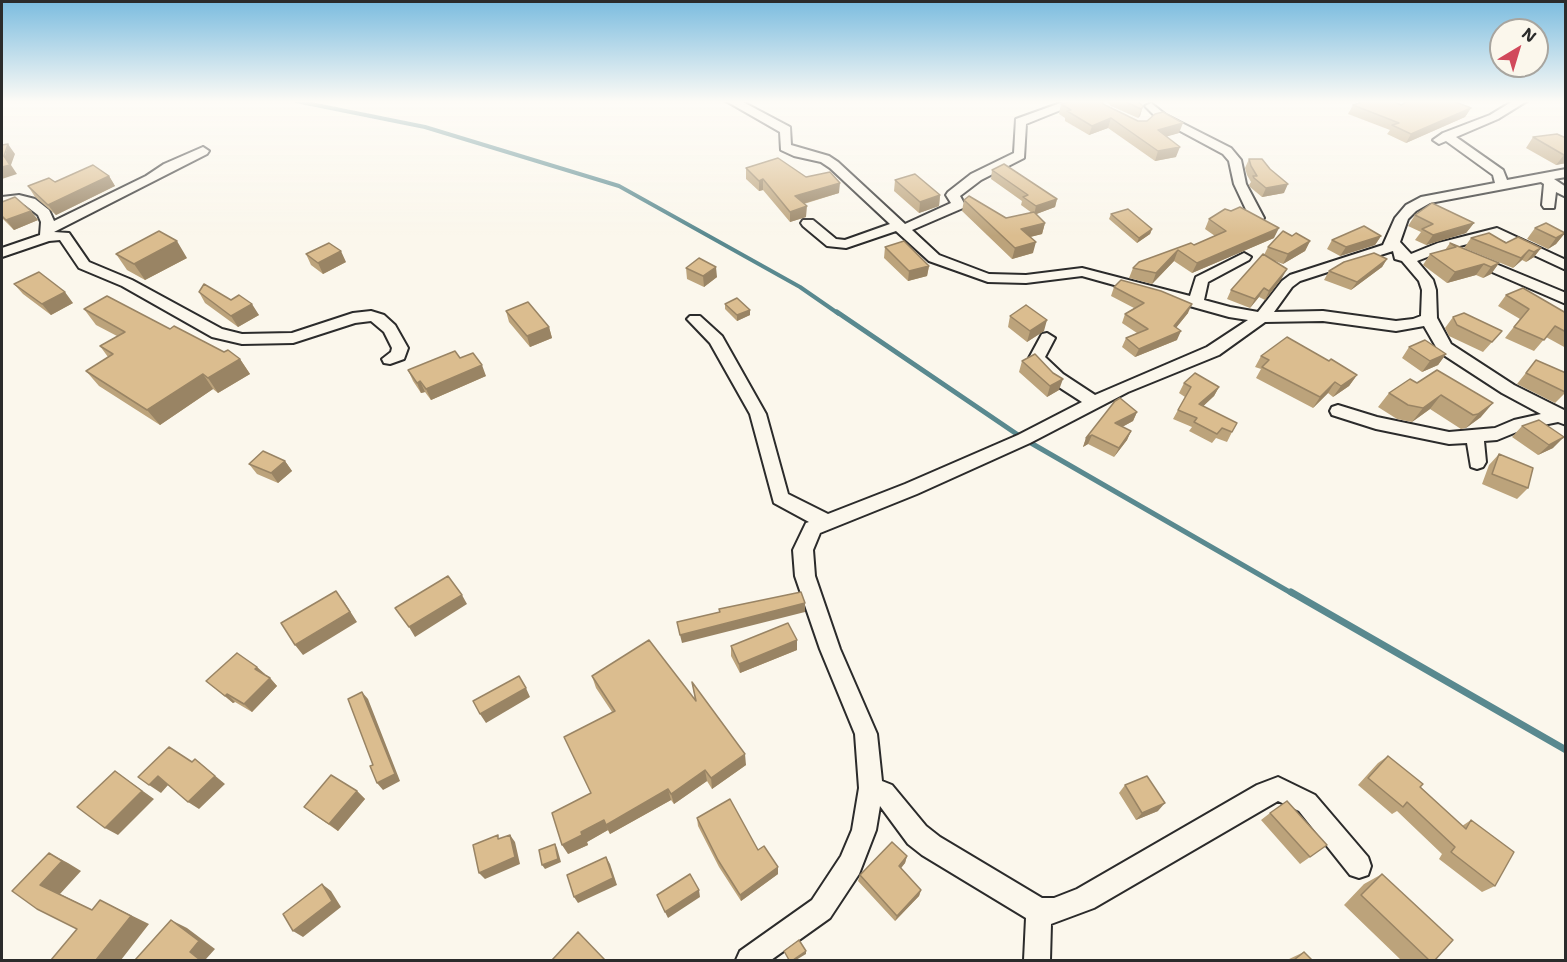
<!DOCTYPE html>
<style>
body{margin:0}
#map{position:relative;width:1567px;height:962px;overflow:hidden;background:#fbf7ec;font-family:"Shantell Sans",sans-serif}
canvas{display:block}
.frame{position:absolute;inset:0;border:3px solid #2b2b2b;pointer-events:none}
.north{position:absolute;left:1489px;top:18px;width:60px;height:60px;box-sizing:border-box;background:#fbf7ec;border:2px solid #a8a59f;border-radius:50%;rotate:38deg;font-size:16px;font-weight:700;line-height:24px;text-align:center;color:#2b2b2b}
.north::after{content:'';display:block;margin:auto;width:21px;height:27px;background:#d1495b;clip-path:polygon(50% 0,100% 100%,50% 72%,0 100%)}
</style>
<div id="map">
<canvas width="1567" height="962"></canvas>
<div class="frame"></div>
<div class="north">N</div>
</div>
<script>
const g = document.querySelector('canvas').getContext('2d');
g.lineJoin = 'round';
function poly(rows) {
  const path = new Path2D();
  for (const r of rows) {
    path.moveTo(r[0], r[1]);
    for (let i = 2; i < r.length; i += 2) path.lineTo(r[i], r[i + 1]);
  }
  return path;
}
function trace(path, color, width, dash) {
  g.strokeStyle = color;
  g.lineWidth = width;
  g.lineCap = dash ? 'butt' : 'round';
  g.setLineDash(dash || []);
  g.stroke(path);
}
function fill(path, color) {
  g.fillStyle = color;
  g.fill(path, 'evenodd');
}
const streamFar2 = poly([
 [296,101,425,127,619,186,800,287,839,314]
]);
const streamFar1 = poly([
 [837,312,1024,439,1293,594]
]);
const stream = poly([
 [1291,592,1566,750]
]);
const minor = poly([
 [726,101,741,101,790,127,791,145,829,156,838,162,905,224,951,203,946,195,948,192,971,174,1014,153,1016,119,1066,101,1083,101,1026,124,1024,158,981,180,960,196,965,205,963,208,912,230,939,255,989,274,1026,275,1082,268,1190,296,1196,277,1244,253,1251,257,1249,260,1208,282,1204,300,1230,307,1258,312,1282,281,1290,275,1383,245,1395,218,1406,205,1421,197,1495,183,1493,175,1446,141,1439,144,1433,140,1443,133,1490,115,1513,101,1527,101,1498,119,1456,137,1503,170,1507,180,1566,169,1566,177,1554,179,1566,187,1566,197,1556,192,1554,208,1544,208,1542,205,1544,184,1541,182,1430,203,1416,211,1408,219,1400,242,1411,254,1438,243,1497,228,1566,260,1566,270,1495,237,1448,249,1417,261,1433,280,1436,290,1437,318,1451,344,1514,385,1566,411,1566,425,1558,422,1524,429,1497,440,1484,441,1486,462,1483,467,1477,469,1471,467,1467,443,1449,444,1376,429,1332,415,1330,411,1332,407,1338,405,1377,417,1449,432,1495,428,1514,420,1541,414,1502,393,1439,352,1424,326,1396,331,1323,321,1265,322,1219,355,1128,392,1030,443,917,494,820,533,813,550,815,576,840,649,877,734,882,781,892,785,926,826,940,837,1042,898,1054,898,1077,889,1257,785,1278,777,1315,795,1368,857,1371,866,1368,875,1359,878,1350,875,1299,811,1278,801,1094,908,1051,924,1050,960,1024,960,1026,918,922,855,908,844,880,806,876,830,859,874,830,918,771,960,736,960,740,951,812,900,841,856,852,830,859,788,855,734,820,649,795,576,793,550,806,523,809,522,774,503,750,414,710,343,687,319,690,316,700,316,722,336,766,414,788,494,828,514,905,484,1018,435,1082,402,1051,382,1029,358,1042,334,1047,333,1055,338,1045,357,1063,374,1095,395,1207,347,1248,320,1229,317,1082,276,1026,283,988,282,929,261,896,231,846,248,827,246,803,226,801,223,803,220,813,220,836,239,845,240,890,224,830,168,821,162,794,156,781,150,780,132,726,101],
 [1393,251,1395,259,1402,261,1419,281,1422,290,1421,316,1413,319,1396,321,1323,311,1274,312,1292,287,1300,281,1393,251],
 [1151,103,1166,115,1231,148,1241,160,1246,184,1264,218,1262,221,1252,221,1250,218,1234,184,1229,161,1223,154,1158,119,1145,106,1151,103],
 [203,147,209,151,207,154,54,232,69,233,89,262,132,280,222,329,242,334,292,333,353,313,371,311,384,315,395,325,408,348,404,359,390,364,384,363,382,359,391,352,392,348,384,332,371,321,355,323,293,343,242,344,212,337,122,286,79,268,60,240,49,241,2,257,2,248,40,235,41,222,38,215,25,205,19,203,2,205,2,197,19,195,35,199,49,210,54,221,146,176,164,164,203,147],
 [1474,255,1566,293,1566,304,1469,262,1467,259,1469,256,1474,255]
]);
const wall = poly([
 [1106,101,1137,101,1143,106,1140,116,1138,118,1111,106],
 [1061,104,1103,104,1138,121,1179,133,1167,136,1176,157,1155,161,1108,128,1089,135,1065,121,1065,118,1059,114],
 [1353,105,1401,105,1471,108,1465,117,1406,143,1387,134,1390,130,1348,114],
 [1533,137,1566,138,1566,163,1556,165,1526,148],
 [1249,159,1284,193,1262,197,1250,187,1249,185,1251,182,1247,175,1245,168],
 [746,168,806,177,839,193,804,204,806,217,790,222,763,190,759,191,746,179],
 [992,170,1057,199,1055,207,1036,214,1045,223,1042,234,1030,237,1033,253,1012,259,962,211,964,200,1006,218,1032,213,1021,205,1022,201,991,179],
 [109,176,115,186,56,215,35,197,28,186,55,182],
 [895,180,940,195,939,206,919,213,894,191],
 [2,202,31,211,38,220,14,230,2,218],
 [1111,214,1152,229,1150,234,1137,243,1109,219],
 [1415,215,1474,223,1466,233,1426,245,1415,240,1421,232,1408,226],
 [1209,219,1274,238,1192,273,1174,261,1152,284,1129,278,1133,268,1139,262,1194,245,1215,236,1205,229],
 [1535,228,1565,233,1556,244,1548,249,1527,239],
 [1292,236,1310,241,1305,251,1283,264,1275,261,1282,278,1265,300,1259,297,1250,308,1227,299,1231,290,1264,255,1268,247],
 [1381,236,1375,245,1340,256,1327,249,1332,240],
 [1471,238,1541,248,1534,257,1526,262,1522,260,1513,268,1464,248],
 [1450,243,1499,263,1491,274,1483,278,1476,275,1447,283,1423,265,1430,254,1445,250],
 [885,247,929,266,927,276,908,281,884,258],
 [116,254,187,258,145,280,127,270],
 [306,254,346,262,323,274,311,265],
 [1387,259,1382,267,1351,290,1324,280,1329,271],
 [686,268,717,277,704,287,687,279],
 [14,284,73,303,51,315,23,294],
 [1114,287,1188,313,1176,328,1177,340,1135,357,1122,347,1126,338,1137,333,1122,323,1125,314,1134,308,1111,296],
 [199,292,231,300,259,315,238,327,205,303],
 [1506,295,1566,313,1566,348,1546,337,1534,351,1505,338,1520,319,1498,306],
 [725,304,750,310,750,315,737,321,725,309],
 [84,309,170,329,240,359,250,374,218,393,213,389,160,425,99,386,86,371,108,357,100,346,117,336,96,325],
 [506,311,549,327,552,338,530,347,509,322],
 [1010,316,1044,331,1027,342,1008,327],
 [1453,317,1502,331,1483,352,1449,336,1445,328],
 [1409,347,1446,354,1438,365,1422,372,1402,358],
 [1261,356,1329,361,1357,375,1349,386,1333,397,1328,393,1313,408,1256,378,1261,369,1255,367],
 [460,358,486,376,431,400,425,392,421,393,413,381,408,370],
 [1536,360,1566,392,1555,403,1517,384],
 [1022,361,1059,390,1047,397,1019,372],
 [1437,370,1481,417,1466,428,1461,429,1430,409,1412,422,1397,419,1378,407,1389,393,1417,383],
 [1184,383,1219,387,1214,396,1203,406,1232,432,1227,442,1216,438,1212,443,1189,431,1192,427,1173,419,1185,397,1179,393],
 [1137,412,1133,421,1122,427,1131,431,1127,440,1114,457,1088,444,1083,447,1086,438],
 [1522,426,1553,448,1538,455,1512,437],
 [1499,454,1528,488,1517,499,1482,484,1489,465],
 [285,461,292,471,278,483,257,474,249,464],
 [731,646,797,650,740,673,731,656],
 [257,667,264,675,270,678,277,686,252,712,235,702,233,703,206,681],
 [592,676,695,699,692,682,746,765,712,789,707,781,674,804,671,800,610,834,608,830,587,842,588,845,568,854,590,793,612,712,596,688],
 [1388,756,1462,826,1471,820,1495,886,1482,892,1439,859,1442,854,1397,811,1392,814,1358,785,1378,763],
 [1125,785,1158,811,1136,820,1119,793],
 [357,791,365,799,338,831,313,814,304,807],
 [1270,813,1327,845,1300,864,1261,820],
 [697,818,778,874,741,901,719,867,698,826],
 [907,856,905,863,901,868,921,890,919,896,895,921,858,881,860,875],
 [1382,874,1435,960,1401,960,1344,905,1364,884],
 [1304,952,1312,960,1287,960]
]);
const shadedWall = poly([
 [1143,106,1140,116,1138,118,1141,109],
 [1471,108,1465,117,1406,143,1411,134],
 [1111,118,1108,128,1089,135,1092,126],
 [1183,123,1179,133,1155,140,1158,130],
 [8,144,15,154,11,165,17,174,2,179,2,167],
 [1180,147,1176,157,1155,161,1158,151],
 [1564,155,1566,155,1566,163,1556,165],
 [109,176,115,186,56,215,48,205],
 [763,179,763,190,759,191,759,181],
 [840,183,839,193,795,206,795,196],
 [1288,184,1284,193,1262,197,1266,188],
 [940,195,939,206,919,213,920,202],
 [1057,199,1055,207,1034,215,1036,206],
 [807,206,806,217,790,222,790,212],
 [31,211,38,220,14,230,6,220],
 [1045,223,1042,234,1018,240,1021,229],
 [1474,223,1466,233,1426,245,1433,235],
 [1279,228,1274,238,1192,273,1197,263],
 [1152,229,1150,234,1137,243,1139,238],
 [1565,233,1556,244,1548,249,1556,238],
 [1381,236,1375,245,1340,256,1346,247],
 [177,241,187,258,145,280,134,264],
 [1310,241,1305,251,1283,264,1288,254],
 [1036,242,1033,253,1012,259,1015,248],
 [1541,248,1534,257,1526,262,1534,252],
 [1178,250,1174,261,1152,284,1156,273],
 [1529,250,1522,260,1513,268,1521,258],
 [341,251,346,262,323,274,318,263],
 [1387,259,1382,267,1351,290,1357,282],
 [1499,263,1491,274,1483,278,1491,267],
 [1484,264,1476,275,1447,283,1455,272],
 [929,266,927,276,908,281,909,271],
 [716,267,717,277,704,287,703,276],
 [1287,269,1282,278,1265,300,1269,291],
 [1264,288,1259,297,1250,308,1255,299],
 [65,292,73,303,51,315,42,304],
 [252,304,259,315,238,327,231,316],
 [1192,304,1188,313,1170,335,1174,326],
 [750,310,750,315,737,321,737,315],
 [1047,320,1044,331,1027,342,1030,331],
 [549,327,552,338,530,347,527,336],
 [1181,331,1177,340,1135,357,1139,349],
 [1446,354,1438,365,1422,372,1430,361],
 [240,359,250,374,218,393,208,378],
 [482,365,486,376,431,400,426,389],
 [203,374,213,389,160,425,147,410],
 [1357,375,1349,386,1333,397,1341,386],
 [1063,379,1059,390,1047,397,1050,386],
 [420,381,425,392,421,393,417,383],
 [1335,382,1328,393,1313,408,1320,397],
 [1219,387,1214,396,1195,414,1199,404],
 [1441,395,1430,409,1412,422,1423,408],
 [1493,403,1481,417,1466,428,1478,414],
 [1137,412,1133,421,1111,433,1115,423],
 [1131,431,1127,440,1114,457,1119,448],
 [1092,435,1088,444,1083,447,1086,438],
 [1564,437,1553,448,1538,455,1549,445],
 [285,461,292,471,278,483,271,473],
 [462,595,467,604,415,637,409,627],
 [343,600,357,622,303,655,295,645],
 [805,603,805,612,682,643,680,635],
 [797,640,797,650,740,673,739,664],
 [257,667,265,674,262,677,255,669],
 [270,678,277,686,252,712,244,704],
 [526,688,530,697,486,723,480,714],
 [362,692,368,699,400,781,383,790,377,783],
 [227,694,235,702,233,703,225,696],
 [745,754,746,765,712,789,711,778],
 [195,759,225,784,199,809,188,802],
 [705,770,707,781,674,804,671,794],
 [115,771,154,799,118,835,105,828],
 [158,776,169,784,161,793,149,785],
 [668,789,671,800,610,834,606,825],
 [357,791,365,799,338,831,329,824],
 [1165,803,1158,811,1136,820,1142,813],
 [604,820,608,830,587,842,588,845,568,854,562,845,581,832],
 [510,835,515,842,520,864,485,879,479,873],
 [555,844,557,848,561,862,545,869,542,865],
 [49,853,68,863,81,871,60,894,111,919,40,885],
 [907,856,905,863,897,873,899,866],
 [606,857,610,864,617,885,578,903,574,897],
 [778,867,778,874,741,901,740,895],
 [322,884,331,891,341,907,303,937,293,931],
 [699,890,700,897,668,918,665,912],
 [921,890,919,896,895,921,897,916],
 [100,900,149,924,121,960,96,960],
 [171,920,187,928,215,949,206,959,208,960,200,960,190,952],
 [806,951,806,954,796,960,793,960]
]);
const building = poly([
 [1074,101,1101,101,1103,104,1138,121,1147,121,1155,114,1163,112,1183,123,1158,130,1180,147,1158,151,1111,118,1092,126,1067,111,1071,110,1061,104,1074,101],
 [1124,101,1137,101,1143,106,1141,109,1124,101],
 [1366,101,1393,101,1401,105,1408,101,1453,101,1471,108,1411,134,1392,125,1399,123,1353,105,1366,101],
 [1557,134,1566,138,1566,155,1564,155,1533,137,1557,134],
 [8,144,4,156,10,165,2,167,2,145,8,144],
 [778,158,806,177,830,172,840,183,795,196,807,206,790,212,763,179,759,181,746,168,778,158],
 [1249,159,1262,159,1270,169,1288,184,1266,188,1254,178,1253,176,1257,176,1251,166,1249,159],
 [1004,164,1057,199,1036,206,1023,197,1028,195,992,170,1004,164],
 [93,165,109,176,48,205,28,186,49,178,55,182,93,165],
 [915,174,940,195,920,202,895,180,915,174],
 [969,196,1006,218,1034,212,1045,223,1021,229,1036,242,1015,248,964,200,969,196],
 [15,197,31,211,6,220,2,216,2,202,15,197],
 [1432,203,1474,223,1433,235,1422,229,1433,224,1415,215,1432,203],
 [1240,207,1279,228,1197,263,1178,250,1156,273,1133,268,1139,262,1191,243,1194,245,1226,231,1209,219,1225,209,1231,211,1240,207],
 [1128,209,1152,229,1139,238,1111,214,1128,209],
 [1546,223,1565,233,1556,238,1535,228,1546,223],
 [1364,226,1381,236,1346,247,1332,240,1364,226],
 [159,231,177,241,134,264,116,254,159,231],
 [1283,231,1292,236,1296,233,1310,241,1288,254,1268,247,1283,231],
 [1489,233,1506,243,1518,237,1541,248,1534,252,1529,250,1521,258,1471,238,1489,233],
 [904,241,929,266,909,271,885,247,904,241],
 [329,243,341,251,318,263,306,254,329,243],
 [1450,243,1499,263,1491,267,1484,264,1455,272,1430,254,1456,247,1450,243],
 [1374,253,1387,259,1357,282,1329,271,1344,262,1374,253],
 [1263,254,1287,269,1269,291,1264,288,1255,299,1231,290,1263,254],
 [699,258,716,267,703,276,686,268,699,258],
 [39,272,65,292,42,304,14,284,39,272],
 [1121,280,1161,291,1192,304,1174,326,1181,331,1139,349,1126,338,1148,329,1125,314,1144,303,1114,287,1121,280],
 [204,284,231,300,239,295,252,304,231,316,199,292,204,284],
 [1523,288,1566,313,1566,332,1555,326,1544,340,1514,327,1529,309,1506,295,1523,288],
 [107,296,170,329,174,326,224,352,228,350,240,359,208,378,203,374,147,410,86,371,113,354,100,346,125,332,84,309,107,296],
 [737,298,750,310,737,315,725,304,737,298],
 [528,302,549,327,527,336,506,311,528,302],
 [1026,305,1047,320,1030,331,1010,316,1026,305],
 [1464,313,1502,331,1492,342,1457,325,1453,317,1464,313],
 [1287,337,1329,361,1331,359,1357,375,1341,386,1335,382,1320,397,1262,367,1269,360,1261,356,1287,337],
 [1425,340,1446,354,1430,361,1409,347,1425,340],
 [455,351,460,358,473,353,482,365,426,389,420,381,417,383,408,370,455,351],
 [1035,354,1053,373,1063,379,1050,386,1022,361,1035,354],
 [1536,360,1566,373,1565,392,1526,373,1536,360],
 [1437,370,1493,403,1478,414,1473,415,1441,395,1423,408,1408,405,1389,393,1410,379,1417,383,1437,370],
 [1195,373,1219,387,1199,404,1237,423,1232,432,1222,428,1217,434,1194,422,1197,418,1178,410,1191,387,1184,383,1195,373],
 [1120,398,1137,412,1115,423,1131,431,1119,448,1092,435,1086,438,1115,401,1120,398],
 [1539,420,1564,437,1549,445,1522,426,1539,420],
 [263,451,285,461,271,473,249,464,263,451],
 [1499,454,1533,468,1528,488,1492,474,1499,454],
 [448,576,462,595,409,627,395,608,448,576],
 [336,591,350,612,295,645,281,623,336,591],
 [801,592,805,603,680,635,677,622,720,612,719,609,801,592],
 [788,623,797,640,739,664,731,646,788,623],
 [649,640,696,701,692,682,745,754,711,778,705,770,671,794,668,789,606,825,604,820,581,832,582,835,562,845,552,813,591,793,564,737,615,711,592,676,649,640],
 [237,653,257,667,255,669,270,678,244,704,227,694,225,696,206,681,237,653],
 [519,676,526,688,480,714,473,701,519,676],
 [362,692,395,774,377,783,370,766,373,765,348,699,362,692],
 [169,747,192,762,195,759,215,776,188,802,158,776,149,785,138,777,169,747],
 [1388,756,1423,784,1420,787,1466,829,1471,820,1514,852,1495,886,1451,852,1455,847,1407,802,1403,807,1368,778,1388,756],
 [115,771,142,791,105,828,77,807,115,771],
 [331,775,357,791,329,824,304,807,331,775],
 [1147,776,1165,803,1142,813,1125,785,1147,776],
 [730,799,758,850,764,846,778,867,740,895,718,860,697,818,730,799],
 [1287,801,1327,845,1310,857,1270,813,1287,801],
 [498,835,498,839,510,835,515,857,479,873,473,845,498,835],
 [892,842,907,856,899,866,921,890,897,916,860,875,892,842],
 [555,844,558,859,542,865,539,850,555,844],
 [49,853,62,861,40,885,92,910,100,900,131,916,96,960,51,960,77,929,37,909,12,891,49,853],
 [606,857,613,878,574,897,567,875,606,857],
 [690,874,699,890,665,912,657,895,690,874],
 [1382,874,1453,940,1435,960,1429,960,1361,895,1382,874],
 [322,884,332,901,293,931,283,914,322,884],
 [171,920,199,941,190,952,200,960,135,960,171,920],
 [578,932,605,960,552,960,578,932],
 [799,940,806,951,793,960,789,960,784,951,799,940],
 [1304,952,1312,960,1294,960,1304,952]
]);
trace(streamFar2, '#59898f', 4);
trace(streamFar1, '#59898f', 5);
trace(stream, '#59898f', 7);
trace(minor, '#2b2b2b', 4);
fill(minor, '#fbf7ec');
fill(wall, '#bca37b');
fill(shadedWall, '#998464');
fill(building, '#dbbd8f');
trace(building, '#998464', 1.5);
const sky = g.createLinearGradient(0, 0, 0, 236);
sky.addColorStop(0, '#7bbcdf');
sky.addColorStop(0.43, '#fdfbf6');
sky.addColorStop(1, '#fdfbf600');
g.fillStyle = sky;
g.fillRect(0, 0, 1567, 236);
</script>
